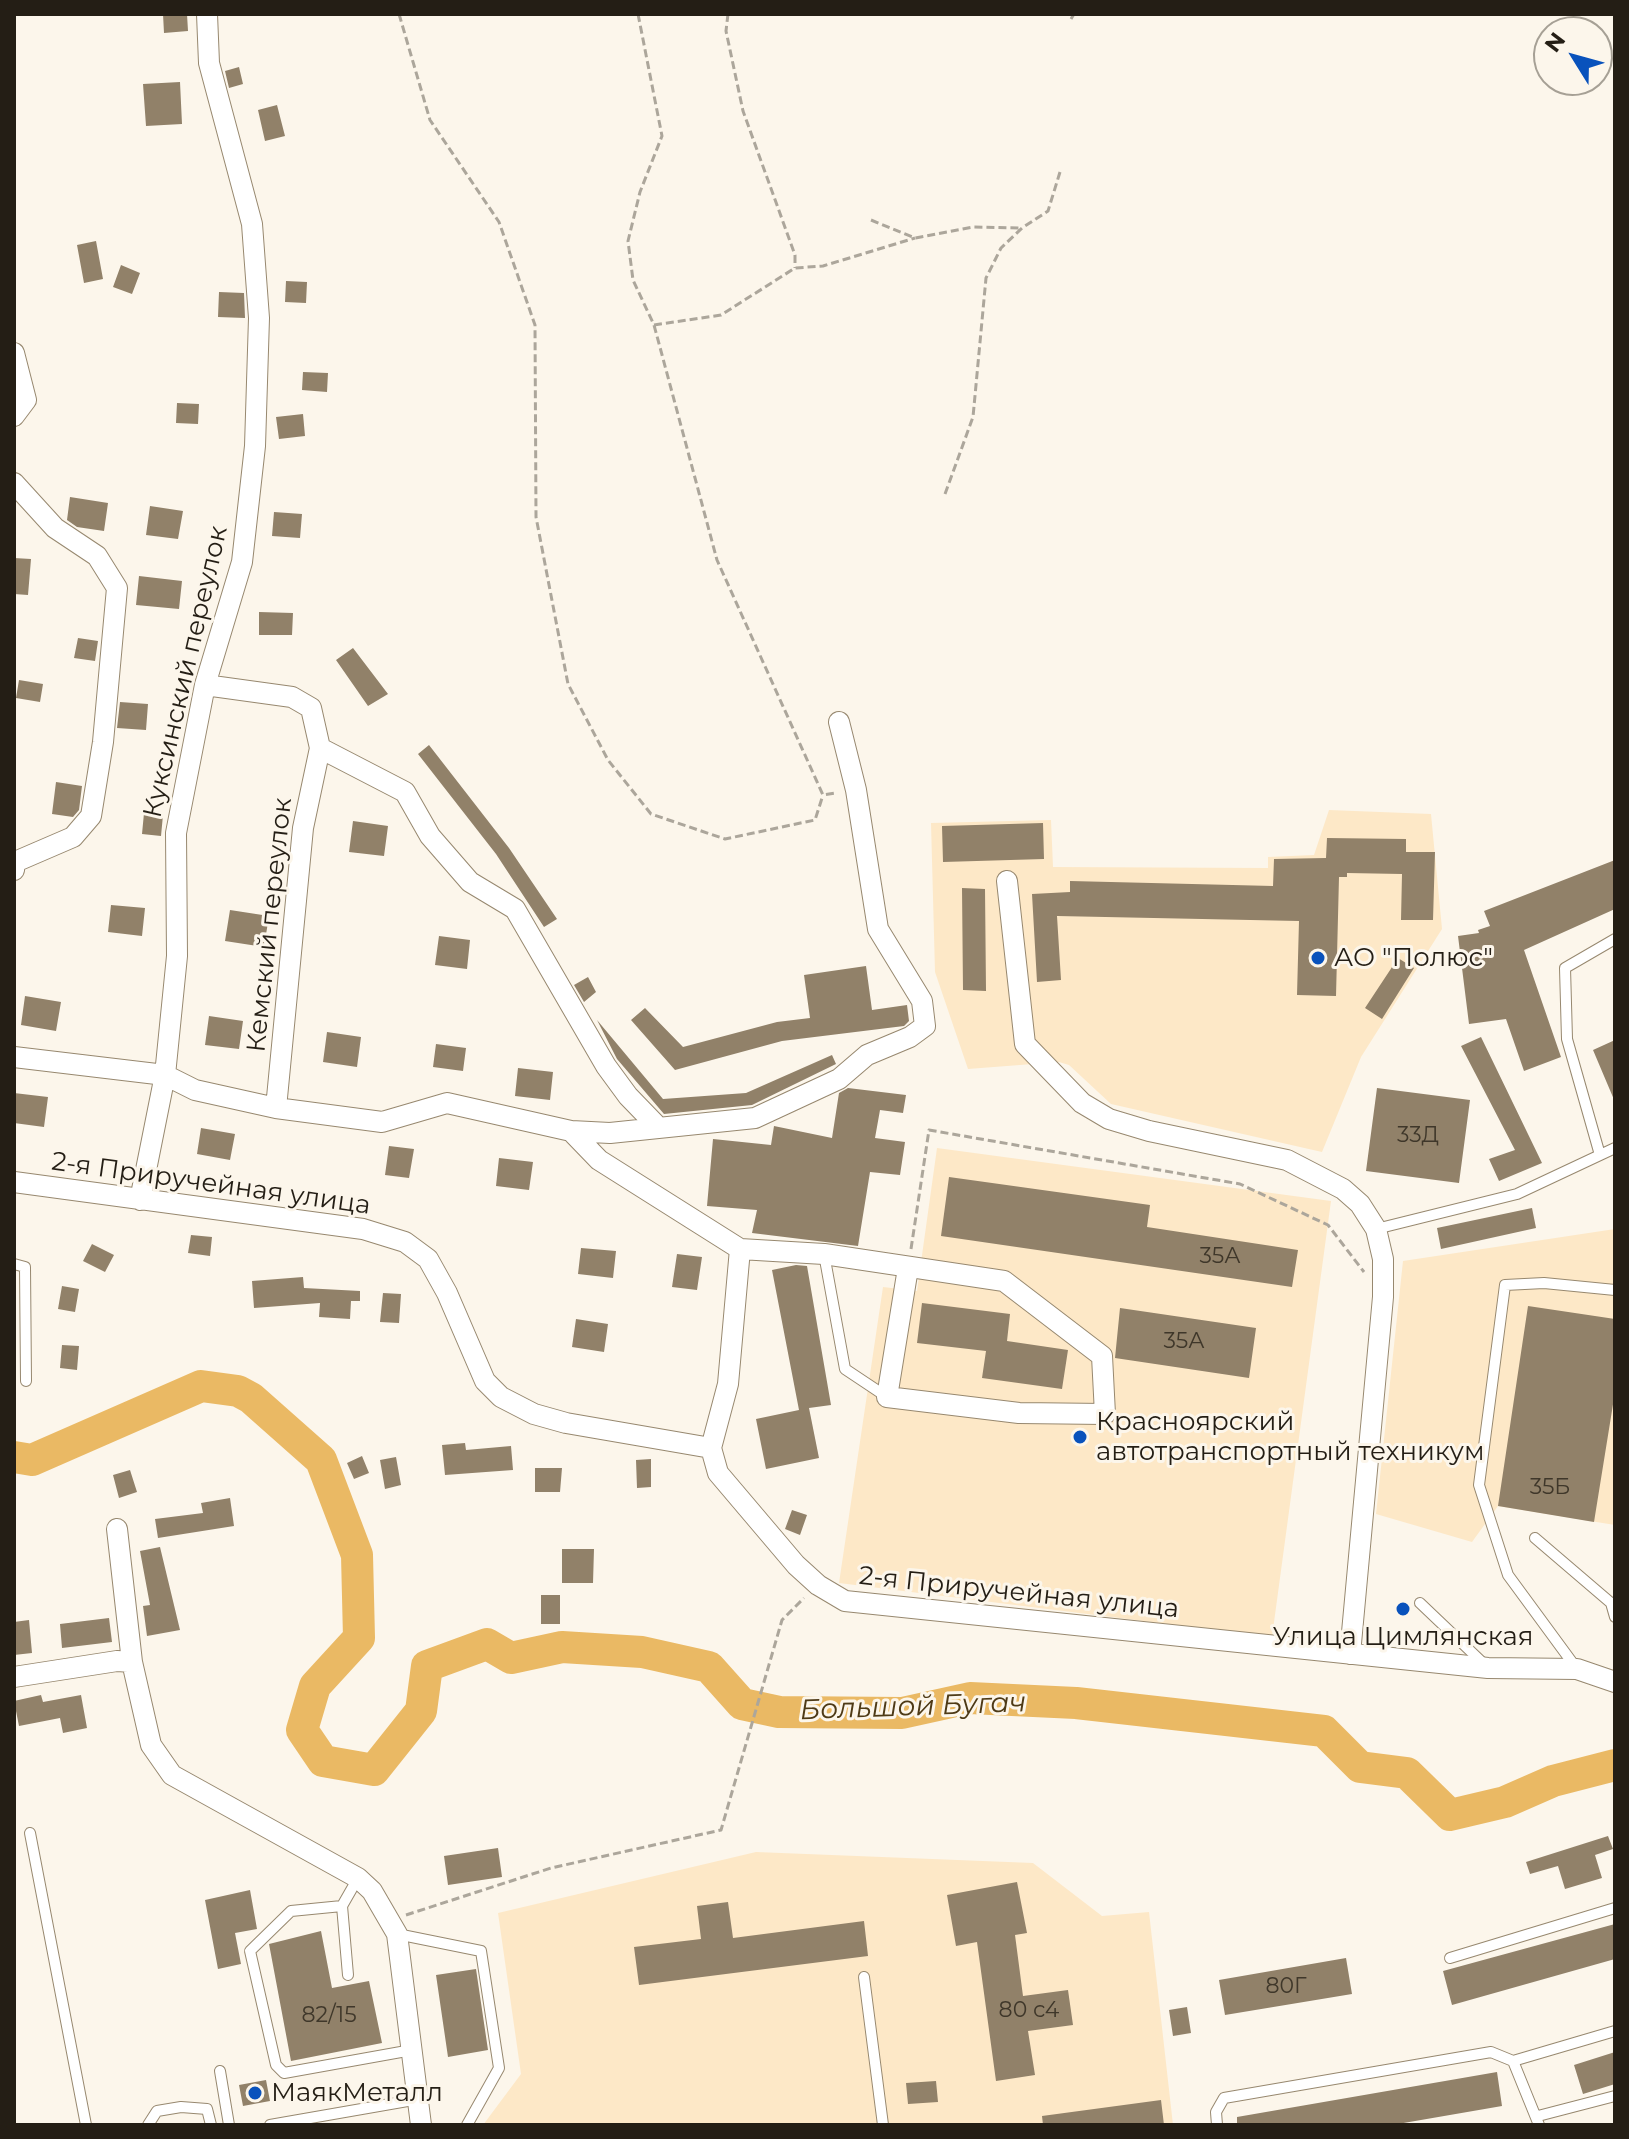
<!DOCTYPE html>
<meta charset="utf-8">
<style>
body{margin:0}
#map{position:relative;width:1629px;height:2139px;overflow:hidden;background:#fcf6eb;font-family:Montserrat,sans-serif}
canvas{display:block}
.frame{position:absolute;inset:0;border:16px solid #241e15;pointer-events:none}
.north{position:absolute;left:1533px;top:16px;width:80px;height:80px;box-sizing:border-box;background:#fcf6eb;border:2px solid #a6a095;border-radius:50%;rotate:307deg;font-size:22px;font-weight:700;line-height:32px;text-align:center;color:#241e15}
.north::after{content:'';display:block;margin:auto;width:28px;height:36px;background:#0952bc;clip-path:polygon(50% 0,100% 100%,50% 72%,0 100%)}
</style>
<div id="map">
<canvas width="1629" height="2139"></canvas>
<div class="frame"></div>
<div class="north">N</div>
</div>
<script>
const g = document.querySelector('canvas').getContext('2d');
g.lineJoin = 'round';
function fill(path, color) {
  g.fillStyle = color;
  g.fill(path, 'evenodd');
}
function poly(rows) {
  const path = new Path2D();
  for (const r of rows) {
    path.moveTo(r[0], r[1]);
    for (let i = 2; i < r.length; i += 2) path.lineTo(r[i], r[i + 1]);
  }
  return path;
}
function trace(path, color, width, dash) {
  g.strokeStyle = color;
  g.lineWidth = width;
  g.lineCap = dash ? 'butt' : 'round';
  g.setLineDash(dash || []);
  g.stroke(path);
}
function write(font, color, halo, rows, align = 'center') {
  g.font = font + ' Montserrat,sans-serif';
  g.lineWidth = 6;
  g.setLineDash([]);
  g.textBaseline = 'middle';
  g.strokeStyle = halo;
  g.fillStyle = color;
  for (const [text, x, y, turn = 0] of rows) {
    g.save();
    g.translate(x, y);
    g.rotate((+turn || 0) * Math.PI / 180);
    g.textAlign = isNaN(turn) ? turn : align;
    if (halo) g.strokeText(text, 0, 0);
    g.fillText(text, 0, 0);
    g.restore();
  }
}
const built = poly([
 [1329,810,1431,814,1442,929,1361,1057,1322,1152,1111,1104,1069,1065,1059,1062,968,1069,935,972,931,823,1051,820,1053,867,1268,868,1268,857,1314,855],
 [937,1148,1331,1201,1272,1637,839,1583,883,1287,917,1291],
 [1615,1229,1615,1525,1498,1506,1472,1542,1376,1514,1403,1261],
 [756,1852,1033,1863,1102,1916,1149,1912,1173,2125,483,2125,521,2074,498,1913]
]);
const river = poly([
 [14,1457,32,1460,201,1386,238,1391,251,1398,321,1460,357,1555,359,1638,315,1686,302,1730,323,1761,374,1770,421,1711,427,1666,487,1644,511,1658,562,1647,642,1652,709,1667,742,1704,779,1712,902,1713,970,1698,1076,1703,1324,1731,1360,1767,1407,1773,1450,1815,1505,1802,1553,1781,1615,1765]
]);
const building = poly([
 [163,14,187,14,188,31,164,33],
 [239,67,243,84,229,88,225,71],
 [180,82,182,124,146,126,143,84],
 [277,105,285,136,265,141,258,110],
 [96,241,103,279,84,283,77,245],
 [121,265,140,273,132,294,113,287],
 [286,281,307,282,306,303,285,302],
 [219,292,244,293,245,318,218,317],
 [303,372,328,373,327,392,302,390],
 [177,403,199,404,198,424,176,423],
 [303,414,305,436,279,439,276,417],
 [70,497,108,503,104,531,77,527,67,520],
 [150,506,183,511,178,539,146,535],
 [274,512,302,514,300,538,272,536],
 [14,558,31,559,28,595,14,594],
 [139,576,182,581,179,609,136,605],
 [259,612,293,613,292,635,259,635],
 [78,638,98,641,95,661,74,658],
 [353,648,388,694,368,706,336,660],
 [19,680,43,684,40,702,16,698],
 [120,702,148,704,146,730,117,728],
 [429,745,509,848,557,919,544,927,496,854,418,754],
 [56,782,82,786,79,810,73,817,52,814],
 [144,813,163,815,161,836,142,834],
 [353,821,388,826,384,856,349,852],
 [1043,823,1044,859,943,862,942,826],
 [1327,838,1406,839,1406,852,1435,852,1433,920,1401,920,1402,874,1347,873,1347,877,1339,877,1336,996,1297,995,1299,921,1057,916,1061,980,1037,982,1032,894,1070,892,1070,881,1273,886,1274,859,1326,858],
 [1615,860,1615,909,1524,950,1561,1057,1524,1071,1506,1019,1469,1024,1458,936,1479,933,1478,930,1490,926,1484,911],
 [962,888,985,889,986,991,963,990],
 [111,905,145,908,142,936,108,932],
 [230,910,269,916,264,947,225,941],
 [439,936,470,940,467,969,435,965],
 [1398,958,1414,968,1382,1019,1365,1008],
 [866,966,872,1010,907,1005,909,1021,904,1026,782,1041,675,1070,631,1020,645,1008,683,1047,777,1022,810,1018,804,975],
 [588,977,596,992,584,1002,574,985],
 [25,996,61,1002,56,1031,21,1025],
 [209,1016,243,1021,239,1049,205,1045],
 [597,1020,663,1099,746,1093,832,1055,836,1064,752,1105,664,1114,617,1059],
 [327,1032,361,1037,357,1067,323,1062],
 [1481,1037,1542,1163,1499,1181,1489,1159,1515,1150,1461,1046],
 [1615,1040,1615,1102,1593,1050],
 [436,1044,466,1048,463,1071,433,1067],
 [518,1068,553,1072,550,1100,515,1096],
 [848,1088,906,1095,903,1113,880,1110,875,1138,905,1142,900,1175,870,1172,858,1246,752,1233,757,1210,707,1206,713,1139,771,1145,774,1126,832,1138,839,1093],
 [1377,1088,1470,1100,1459,1183,1366,1171],
 [14,1093,48,1097,44,1127,14,1123],
 [201,1128,235,1134,230,1160,197,1154],
 [389,1146,414,1149,409,1178,385,1175],
 [499,1158,533,1162,529,1190,496,1186],
 [949,1177,1150,1205,1147,1227,1298,1250,1292,1287,941,1236],
 [1532,1208,1536,1228,1441,1249,1437,1228],
 [191,1235,212,1237,210,1256,188,1253],
 [92,1244,114,1255,105,1272,83,1261],
 [581,1248,616,1251,613,1278,578,1274],
 [677,1254,702,1257,697,1290,672,1287],
 [796,1265,807,1266,831,1405,809,1408,819,1458,766,1469,756,1419,799,1410,772,1270],
 [303,1277,304,1288,360,1291,360,1301,351,1301,350,1319,319,1317,320,1303,254,1308,252,1281],
 [62,1286,79,1289,75,1312,58,1309],
 [383,1293,401,1294,399,1323,380,1322],
 [922,1303,1010,1314,1007,1341,1068,1350,1062,1389,982,1378,986,1351,917,1343],
 [1528,1306,1615,1319,1615,1392,1594,1522,1498,1506],
 [1120,1308,1256,1328,1249,1378,1115,1358],
 [576,1319,608,1324,604,1352,572,1347],
 [62,1345,79,1346,77,1370,60,1368],
 [465,1443,466,1450,511,1446,513,1470,445,1475,442,1445],
 [362,1456,369,1473,354,1479,347,1463],
 [396,1457,401,1485,385,1489,380,1460],
 [651,1459,651,1487,637,1488,636,1460],
 [535,1468,562,1468,560,1492,535,1492],
 [130,1470,137,1492,119,1498,113,1475],
 [230,1498,234,1526,158,1538,155,1519,203,1513,201,1503],
 [792,1510,807,1515,800,1535,785,1529],
 [160,1547,180,1630,147,1636,143,1606,150,1605,140,1551],
 [562,1549,594,1549,593,1583,562,1583],
 [541,1595,560,1595,560,1624,541,1624],
 [109,1618,112,1642,62,1648,60,1624],
 [29,1620,32,1653,14,1655,14,1622],
 [41,1695,43,1702,81,1695,87,1728,63,1733,60,1718,19,1726,14,1701],
 [1608,1836,1613,1849,1595,1855,1602,1878,1565,1889,1558,1866,1530,1874,1526,1862],
 [498,1848,502,1877,448,1885,444,1856],
 [1017,1882,1027,1933,1015,1935,1023,1996,1068,1990,1073,2025,1028,2031,1035,2075,996,2081,977,1942,956,1946,947,1895],
 [250,1890,257,1929,235,1933,241,1964,218,1969,205,1900],
 [728,1902,733,1938,864,1921,868,1956,639,1985,634,1947,701,1939,697,1906],
 [1615,1924,1615,1959,1452,2005,1443,1971],
 [321,1931,332,1988,369,1981,382,2043,291,2061,269,1944],
 [1346,1958,1352,1994,1225,2015,1219,1980],
 [476,1969,488,2050,448,2057,436,1975],
 [1187,2007,1191,2033,1173,2036,1169,2010],
 [1615,2052,1615,2084,1583,2094,1574,2065],
 [1497,2072,1502,2106,1392,2125,1237,2125,1237,2117],
 [266,2080,270,2101,243,2106,239,2085],
 [936,2081,938,2102,908,2104,906,2083],
 [1161,2100,1164,2125,1043,2125,1042,2116]
]);
const path = poly([
 [399,14,430,120,499,222,535,325,536,517,568,684,608,760,651,814,725,839,815,820,823,795],
 [638,14,662,136,640,192,628,241,633,280,654,325,717,560,823,795,836,793],
 [728,14,726,31,743,111,795,255,795,268],
 [1071,19,1074,14],
 [871,220,915,238,973,227,1022,228],
 [654,325,721,315,795,268,823,266,915,238],
 [945,494,973,417,986,278,1001,248,1022,228,1048,211,1060,172],
 [911,1249,929,1130,1240,1184,1328,1225,1364,1272],
 [406,1915,551,1868,721,1830,782,1620,804,1598]
]);
const lane = poly([
 [1600,1155,1567,1039,1565,968,1615,939],
 [1376,1229,1517,1194,1615,1148],
 [824,1254,845,1369,887,1397],
 [14,1264,25,1267,26,1381],
 [1535,1538,1611,1603,1615,1617],
 [1420,1603,1484,1664],
 [1577,1669,1508,1575,1479,1485,1505,1285,1544,1283,1615,1290],
 [30,1833,86,2125],
 [358,1878,342,1906,291,1911,250,1951,276,2065,284,2073,412,2050],
 [342,1906,348,1975],
 [397,1934,481,1951,499,2068,467,2125],
 [1450,1958,1615,1908],
 [864,1977,883,2125],
 [1513,2061,1539,2125],
 [220,2071,229,2125],
 [1538,2116,1615,2096],
 [148,2125,157,2111,181,2107,207,2109,211,2125],
 [270,2125,419,2099],
 [1217,2125,1216,2112,1224,2098,1491,2052,1513,2061,1615,2031]
]);
const street = poly([
 [14,353,26,400,14,416],
 [14,483,55,528,97,556,117,588,103,742,91,816,73,837,15,862,14,870],
 [205,685,292,697,311,708,320,748,405,792,430,836,470,882,515,909,606,1066,628,1096,658,1127],
 [1007,881,1025,1044,1082,1103,1109,1119,1149,1131,1287,1160,1343,1189,1360,1204,1376,1229,1383,1259,1383,1297,1350,1654],
 [14,1057,165,1075,195,1090,276,1108,382,1122,447,1103,571,1131,599,1160,740,1249,728,1384,711,1448],
 [276,1108,303,828,320,748],
 [571,1131,610,1133,755,1118,839,1079,867,1055,910,1037,925,1026,922,1001,878,929,856,790,839,722],
 [14,1182,363,1229,405,1242,428,1259,447,1293,485,1381,501,1397,534,1414,566,1423,711,1448,718,1473,796,1565,818,1585,845,1601,1488,1668,1577,1669,1615,1682],
 [140,1200,165,1075,177,956,176,833,205,685,242,562,255,446,259,318,252,224,209,63,207,14],
 [740,1249,824,1254,1004,1281,1102,1356,1105,1414,1019,1413,887,1397,908,1268],
 [117,1529,132,1662],
 [14,1677,117,1661,132,1662,151,1745,172,1775,358,1878,372,1891,397,1934,421,2125]
]);
const markers = [
 [1318,958,8,"#0952bc"],
 [1080,1437,8,"#0952bc"],
 [1403,1609,8,"#0952bc"],
 [255,2093,8,"#0952bc"]
];
const numberNames = [
 ["33Д",1418,1136],
 ["35А",1220,1257],
 ["35А",1184,1342],
 ["35Б",1550,1488],
 ["80Г",1286,1987],
 ["80 с4",1029,2011],
 ["82/15",329,2016]
];
const streetNames = [
 ["Куксинский переулок",186,672,-77],
 ["Кемский переулок",270,925,-84],
 ["2-я Приручейная улица",211,1184,8],
 ["2-я Приручейная улица",1019,1593,6]
];
const poiNames = [
 ["АО \"Полюс\"",1334,958],
 ["Красноярский",1096,1422],
 ["автотранспортный техникум",1096,1452],
 ["Улица Цимлянская",1403,1637,"center"],
 ["МаякМеталл",271,2093]
];
const waterNames = [
 ["Большой Бугач",913,1707,-2]
];
fill(built, '#fde8c7');
trace(river, '#eab964', 32);
fill(building, '#918169');
trace(lane, '#97886f', 12);
trace(street, '#97886f', 22);
trace(path, '#aca69b', 3, [8, 4]);
trace(lane, '#fff', 10);
trace(street, '#fff', 20);
for (const [x, y, r, color] of markers) {
  const dot = new Path2D();
  dot.arc(x, y, r, 0, 2 * Math.PI);
  g.fillStyle = color;
  g.fill(dot);
  trace(dot, '#fcf6eb', 3);
}
write('22px', '#3f372a', null, numberNames);
write('26px', '#241e15', '#fcf6eb', streetNames);
write('26px', '#241e15', '#fcf6eb', poiNames, 'left');
write('italic 28px', '#4e3a16', '#fcf6eb', waterNames);
</script>
